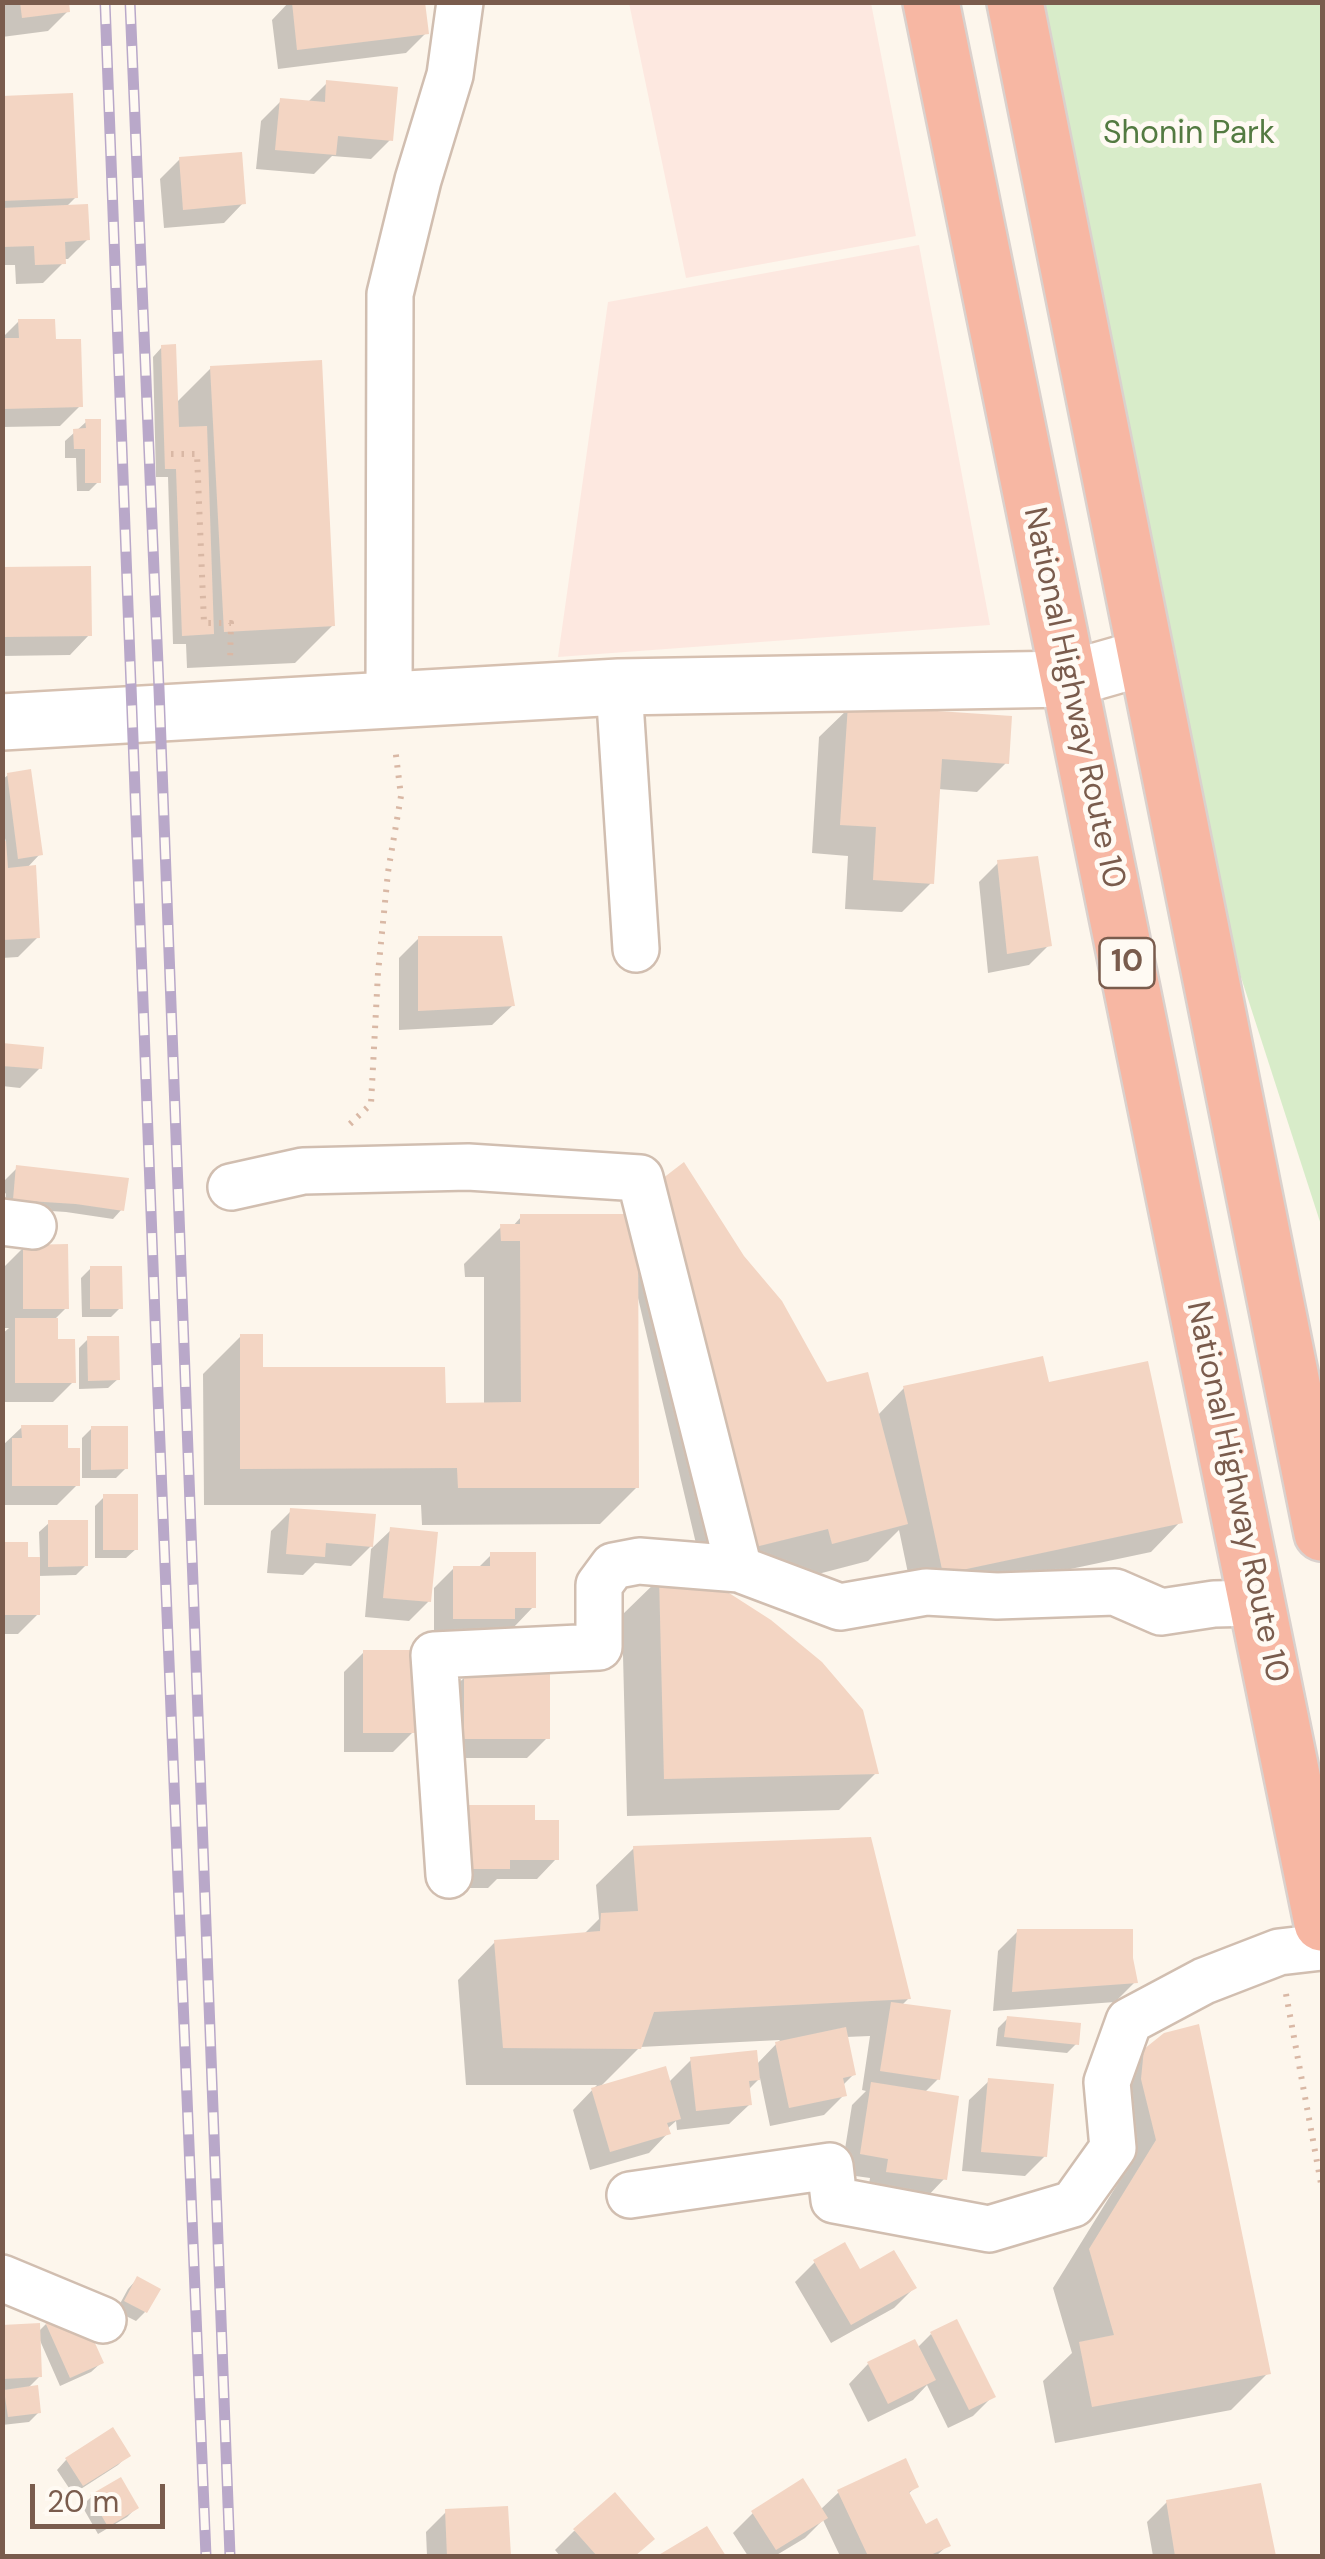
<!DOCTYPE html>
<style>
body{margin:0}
#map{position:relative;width:1325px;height:2559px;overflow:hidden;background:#fdf6ec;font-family:"DM Sans",sans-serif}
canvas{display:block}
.frame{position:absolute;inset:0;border:5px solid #7a5c4d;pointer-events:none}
.scale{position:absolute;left:30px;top:2484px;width:135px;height:45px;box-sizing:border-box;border:5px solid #7a5c4d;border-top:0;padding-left:12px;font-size:30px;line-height:35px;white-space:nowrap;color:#7a5c4d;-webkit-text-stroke:8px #fffaf3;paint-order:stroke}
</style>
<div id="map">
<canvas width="1325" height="2559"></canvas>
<div class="frame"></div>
<div class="scale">20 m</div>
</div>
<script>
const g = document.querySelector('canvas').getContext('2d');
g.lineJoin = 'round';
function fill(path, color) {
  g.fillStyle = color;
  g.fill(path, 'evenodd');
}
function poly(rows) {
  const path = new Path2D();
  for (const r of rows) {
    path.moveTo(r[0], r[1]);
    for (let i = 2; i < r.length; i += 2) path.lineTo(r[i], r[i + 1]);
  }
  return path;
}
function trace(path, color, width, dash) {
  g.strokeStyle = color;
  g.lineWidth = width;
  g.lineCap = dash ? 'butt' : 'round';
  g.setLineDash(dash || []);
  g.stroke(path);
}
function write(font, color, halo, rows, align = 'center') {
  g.font = font + ' "DM Sans",sans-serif';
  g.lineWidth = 10;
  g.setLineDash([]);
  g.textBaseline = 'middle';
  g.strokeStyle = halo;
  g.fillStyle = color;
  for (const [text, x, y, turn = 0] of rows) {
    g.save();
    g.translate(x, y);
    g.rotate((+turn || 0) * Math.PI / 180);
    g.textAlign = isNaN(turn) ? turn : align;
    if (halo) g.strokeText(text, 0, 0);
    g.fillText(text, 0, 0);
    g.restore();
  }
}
const commercial = poly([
 [629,3,871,3,916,236,686,278],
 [919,245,990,625,558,657,608,302]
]);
const green = poly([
 [1034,3,1322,3,1322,1228,1136,652]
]);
const shadow = poly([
 [2,2,67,2,68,11,48,31,2,37],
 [289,2,422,2,426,33,406,53,278,69,272,20],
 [327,83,391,139,371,159,332,156,314,174,256,169,261,121,281,101,307,103],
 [2,99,76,197,65,208,88,239,68,259,63,259,63,263,43,283,16,284,15,265,2,265],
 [180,159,243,203,224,223,164,228,160,179],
 [19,321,53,341,80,406,60,426,2,427,2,338],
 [162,347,175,404,211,368,333,625,295,663,187,668,186,644,173,644,168,477,156,477,153,357],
 [86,422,98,482,89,491,77,491,76,458,65,458,65,441],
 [2,570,89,635,70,655,2,656],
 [849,708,1007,762,977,792,938,789,931,883,902,912,845,909,848,856,812,853,819,737],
 [8,775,40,854,26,869,38,937,18,957,2,958,2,844,6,843,2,824,2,780],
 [998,863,1049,945,1029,965,988,973,979,882],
 [419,938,512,1006,492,1025,399,1030,399,958],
 [2,1046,40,1068,20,1088,2,1086],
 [2,1165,3,1182,17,1168,122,1209,113,1219,66,1212,5,1208,6,1193,2,1196],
 [627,1216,826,1385,877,1416,904,1388,1047,1385,1180,1522,1151,1552,914,1602,899,1530,868,1561,795,1580,706,1586,638,1298,636,1298,637,1487,600,1524,422,1525,421,1505,204,1505,203,1374,241,1336,260,1370,443,1406,484,1405,484,1277,465,1277,464,1264,501,1227,512,1227,521,1217],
 [24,1247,66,1308,55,1319,55,1342,73,1382,53,1402,2,1402,2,1334,9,1328,4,1328,4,1267],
 [91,1268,120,1308,111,1317,82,1317,81,1278],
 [88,1339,118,1379,108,1388,79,1389,79,1348],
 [22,1427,65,1450,77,1485,57,1505,2,1505,2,1446],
 [92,1428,126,1468,116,1478,82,1478,82,1438],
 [104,1497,136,1549,126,1558,95,1558,95,1506],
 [291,1511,371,1546,351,1566,315,1563,303,1575,267,1573,271,1531],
 [49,1523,86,1565,76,1575,38,1576,38,1614,18,1634,2,1634,2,1544,25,1560,40,1560,39,1532],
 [391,1530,429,1601,409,1621,365,1617,371,1549],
 [491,1555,533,1607,514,1627,504,1627,493,1638,434,1638,434,1588,454,1568,478,1568],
 [660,1578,876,1773,839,1810,627,1816,622,1615],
 [364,1652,413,1732,393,1752,344,1752,344,1672],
 [465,1677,547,1738,527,1758,445,1758,445,1696],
 [470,1808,532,1822,556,1859,537,1879,497,1879,488,1888,450,1888,450,1828],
 [634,1848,908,1999,901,2006,938,2079,924,2093,944,2179,925,2199,868,2191,870,2178,841,2174,852,2105,866,2091,862,2090,870,2036,846,2037,854,2074,842,2086,844,2095,824,2115,770,2126,760,2078,748,2090,749,2105,729,2124,677,2130,676,2121,667,2129,668,2133,649,2153,590,2170,573,2110,597,2085,466,2085,458,1980,495,1942,583,1935,599,1919,596,1885],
 [780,2040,756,2065,691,2060,668,2083,599,2088,640,2047],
 [1018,1931,1135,1982,1115,2002,993,2011,998,1951],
 [1008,2018,1077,2043,1067,2053,996,2046,998,2028],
 [1146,2051,1268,2373,1231,2410,1055,2443,1043,2381,1072,2353,1053,2288,1120,2180,1104,2117,1107,2089],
 [989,2081,1045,2156,1025,2176,962,2171,969,2100],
 [815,2262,859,2272,914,2288,894,2308,831,2343,795,2282],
 [137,2279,145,2312,136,2321,116,2311,128,2289],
 [46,2324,101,2363,91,2372,60,2386,38,2336,40,2376,26,2390,39,2412,29,2422,2,2425,2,2327,38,2332],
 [931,2334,993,2396,973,2416,948,2428,927,2385,913,2400,868,2422,849,2384,868,2364,917,2348],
 [112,2430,127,2456,118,2465,73,2494,57,2470,66,2460],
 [1259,2486,1273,2556,1153,2556,1147,2522,1167,2502],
 [916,2487,908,2494,924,2528,948,2545,936,2556,840,2556,823,2520,805,2538,775,2556,748,2556,733,2533,753,2513,820,2510,839,2492],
 [91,2497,136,2508,127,2517,98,2534,82,2506],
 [506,2508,508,2556,427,2556,426,2532,446,2512],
 [574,2531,652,2539,634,2556,560,2556,555,2550]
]);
const building = poly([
 [20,2,69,2,70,12,22,18],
 [292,2,425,2,429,34,297,50],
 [326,80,398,87,393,141,338,136,336,155,275,150,280,98,325,102],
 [73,93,78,198,2,201,2,96],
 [242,152,246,204,183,210,179,157],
 [88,204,90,240,65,242,66,264,35,265,34,246,2,247,2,208],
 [18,319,55,319,56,339,81,339,83,407,2,409,2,338,19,338],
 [176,344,179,427,207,426,214,634,182,636,176,469,165,469,161,345],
 [322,360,335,626,224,632,210,366],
 [85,419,101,419,101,483,85,483,85,449,74,449,73,429,86,428],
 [91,566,92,636,2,637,2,567],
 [848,705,1012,716,1009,764,942,759,934,884,873,880,876,827,840,825],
 [31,769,43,855,18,859,7,773],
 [2,841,6,841,8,868,36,865,40,938,2,940],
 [1038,856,1052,946,1007,954,997,860],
 [418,936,502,936,515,1006,418,1011],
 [2,1043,44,1047,42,1069,2,1066],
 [684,1162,744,1256,782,1301,827,1382,868,1372,908,1524,832,1544,828,1529,743,1550,658,1182],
 [16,1165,129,1178,124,1211,76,1204,13,1200],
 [520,1214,638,1214,639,1488,458,1488,457,1468,240,1469,240,1334,263,1334,263,1367,445,1367,446,1403,521,1402,520,1241,501,1241,500,1224,520,1224],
 [68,1244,69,1309,23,1309,23,1245],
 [90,1266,122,1266,123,1309,90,1309],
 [15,1318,58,1318,58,1339,75,1339,76,1383,15,1383],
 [87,1336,119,1336,120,1380,88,1381],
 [1043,1356,1049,1382,1148,1361,1183,1523,943,1574,903,1386],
 [21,1425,68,1425,68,1448,80,1448,80,1486,12,1486,12,1438,22,1438],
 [91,1426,128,1426,128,1469,91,1470],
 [103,1494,138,1494,138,1550,103,1550],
 [290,1508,376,1514,373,1547,326,1543,325,1557,286,1554],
 [48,1520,88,1520,88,1566,48,1567],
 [390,1527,438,1532,431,1602,383,1598],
 [2,1542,28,1542,28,1557,40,1557,40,1615,2,1615],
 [490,1552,536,1552,536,1608,515,1608,515,1619,453,1619,453,1566,490,1566],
 [659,1575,729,1593,771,1620,822,1662,863,1710,879,1774,664,1779],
 [363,1650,416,1650,416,1733,363,1733],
 [464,1674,550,1674,550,1739,464,1739],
 [469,1805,535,1805,535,1820,559,1820,559,1860,510,1860,510,1869,469,1869],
 [871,1837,911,1999,654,2012,641,2049,503,2048,494,1940,600,1931,601,1913,638,1911,633,1846],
 [1017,1929,1133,1929,1133,1958,1138,1983,1012,1992],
 [891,2002,951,2010,940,2080,880,2071],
 [1007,2016,1081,2023,1079,2045,1004,2037],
 [1199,2024,1271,2374,1092,2407,1079,2342,1114,2335,1089,2249,1156,2140,1141,2079,1144,2049,1164,2033],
 [846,2027,856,2075,843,2078,847,2096,789,2108,775,2042],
 [757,2050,760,2080,749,2081,752,2105,696,2111,690,2057],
 [666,2066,681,2119,667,2123,671,2134,610,2152,591,2088],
 [988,2078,1054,2084,1047,2157,981,2152],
 [871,2082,959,2096,947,2180,886,2172,888,2159,860,2154],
 [845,2242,860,2269,894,2250,917,2288,851,2325,813,2260],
 [137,2276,161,2289,147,2313,124,2301],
 [63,2313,85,2321,104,2363,70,2378,45,2322],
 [957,2319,996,2397,969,2410,930,2332],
 [40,2323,42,2377,2,2379,2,2325],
 [915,2339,936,2380,888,2404,867,2362],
 [38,2385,41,2413,8,2417,4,2390],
 [113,2427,131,2456,83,2486,65,2458],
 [906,2458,919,2487,909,2492,926,2524,937,2518,951,2546,928,2556,868,2556,837,2490],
 [121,2477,139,2508,108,2527,90,2495],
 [803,2478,828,2518,776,2550,751,2511],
 [1261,2483,1276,2556,1175,2556,1166,2500],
 [615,2492,655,2539,635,2556,597,2556,573,2529],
 [508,2506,511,2556,447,2556,445,2509],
 [707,2526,726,2556,657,2556]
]);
const path = poly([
 [171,454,197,454,204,623,231,623,230,663],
 [350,1124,371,1104,378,973,388,872,401,796,395,747],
 [1286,1994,1322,2189]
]);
const street = poly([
 [619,687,636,949],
 [389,700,390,294,418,180,450,75,460,2],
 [231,1187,303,1171,468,1167,640,1178,739,1569],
 [2,1222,33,1226],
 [449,1875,434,1655,599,1647,599,1585,613,1566,639,1561,739,1569,840,1607,926,1592,997,1596,1115,1592,1161,1612,1214,1604,1259,1603],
 [630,2195,830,2166,834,2200,989,2229,1073,2204,1113,2148,1107,2082,1129,2021,1204,1981,1279,1952,1322,1947],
 [2,2278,103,2320]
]);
const secondary = poly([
 [2,722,619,687,1069,679,1146,657]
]);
const highway = poly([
 [931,2,1322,1923],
 [1015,2,1322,1533]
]);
const rail = poly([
 [105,2,158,1396,206,2556],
 [130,2,159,689,230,2556]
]);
const shields = [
 [1127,963,55]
];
const shieldNames = [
 ["10",1127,963]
];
const parkNames = [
 ["Shonin Park",1189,135]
];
const streetNames = [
 ["National Highway Route 10",1073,698,78],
 ["National Highway Route 10",1236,1492,78]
];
fill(commercial, '#fde8e0');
fill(green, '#d8ecc9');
fill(shadow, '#0003');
fill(building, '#f3d5c3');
trace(street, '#d1beb0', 50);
trace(secondary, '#d6c0b0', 60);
trace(highway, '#dad1cd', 60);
trace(path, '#d9b8a5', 6, [2.5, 8]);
trace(street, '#fff', 45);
trace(secondary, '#fff', 55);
trace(highway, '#f7b7a3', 55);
trace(rail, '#b9a8c9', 11);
trace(rail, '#fffaf3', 8, [22]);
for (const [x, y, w] of shields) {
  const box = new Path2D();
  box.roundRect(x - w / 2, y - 25, w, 50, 8);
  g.fillStyle = '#fffaf3';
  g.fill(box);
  trace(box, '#7a5c4d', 2.5);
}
write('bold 30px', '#7a5c4d', null, shieldNames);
write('32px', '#537a41', '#fffaf3', parkNames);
write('32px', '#7a5c4d', '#fffaf3', streetNames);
</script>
